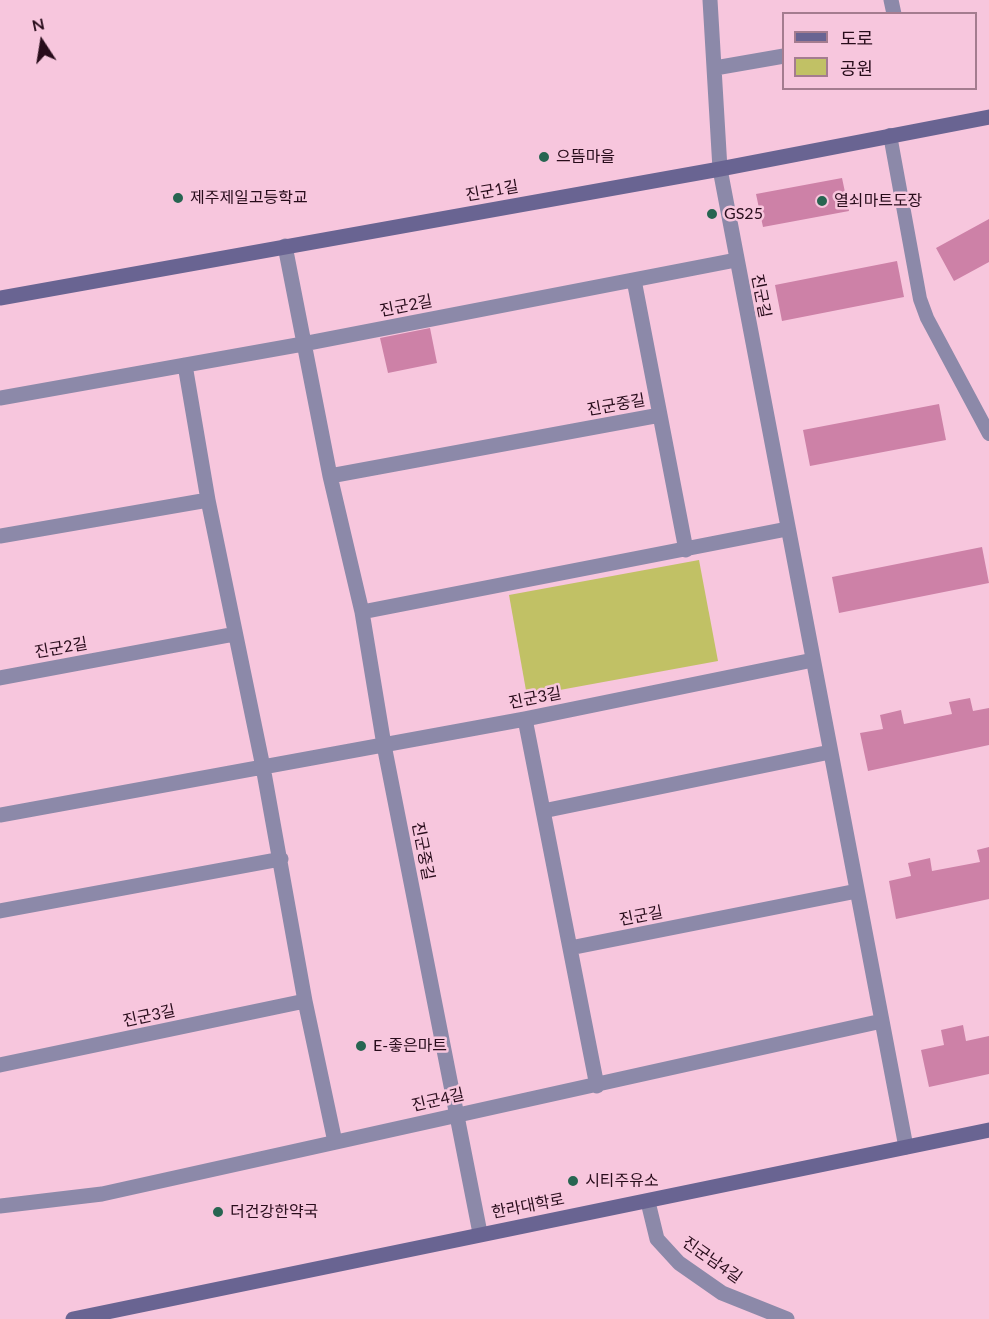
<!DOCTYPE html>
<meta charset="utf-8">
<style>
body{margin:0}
#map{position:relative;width:989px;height:1319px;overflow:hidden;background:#f7c6dd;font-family:Lato,"Noto Sans KR",sans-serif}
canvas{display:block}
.legend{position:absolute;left:782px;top:12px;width:195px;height:78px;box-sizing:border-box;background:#f7c6dd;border:2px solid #a47c8f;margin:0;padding:8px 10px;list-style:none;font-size:18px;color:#280c1b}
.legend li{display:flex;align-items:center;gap:12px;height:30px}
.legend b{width:30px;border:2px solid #a47c8f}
.north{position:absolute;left:12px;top:12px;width:60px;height:60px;-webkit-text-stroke:4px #f7c6dd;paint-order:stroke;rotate:348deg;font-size:16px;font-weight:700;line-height:24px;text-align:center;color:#280c1b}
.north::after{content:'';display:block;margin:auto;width:21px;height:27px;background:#280c1b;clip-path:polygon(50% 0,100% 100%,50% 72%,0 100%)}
</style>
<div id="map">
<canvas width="989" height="1319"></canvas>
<ul class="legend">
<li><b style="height:8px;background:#696492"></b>도로</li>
<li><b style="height:16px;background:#c1c165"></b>공원</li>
</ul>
<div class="north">N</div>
</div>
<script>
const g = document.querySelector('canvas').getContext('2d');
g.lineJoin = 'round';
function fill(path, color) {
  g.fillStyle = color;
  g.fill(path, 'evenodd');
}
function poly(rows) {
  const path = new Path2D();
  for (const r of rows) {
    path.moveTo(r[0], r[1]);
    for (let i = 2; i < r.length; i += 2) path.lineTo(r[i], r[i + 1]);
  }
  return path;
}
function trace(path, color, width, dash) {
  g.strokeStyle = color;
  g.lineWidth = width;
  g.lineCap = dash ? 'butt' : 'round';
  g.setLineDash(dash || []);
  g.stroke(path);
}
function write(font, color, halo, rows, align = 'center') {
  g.font = font + ' Lato,"Noto Sans KR",sans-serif';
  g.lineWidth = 5;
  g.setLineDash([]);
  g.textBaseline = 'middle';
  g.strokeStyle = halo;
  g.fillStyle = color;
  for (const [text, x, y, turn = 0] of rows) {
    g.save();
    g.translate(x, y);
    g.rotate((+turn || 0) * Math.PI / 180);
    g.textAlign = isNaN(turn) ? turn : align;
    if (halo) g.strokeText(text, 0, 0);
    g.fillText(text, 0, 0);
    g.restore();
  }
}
const green = poly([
 [699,560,718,661,527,696,509,595]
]);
const building = poly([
 [842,178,849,211,763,227,756,194],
 [989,219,989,262,954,281,936,248],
 [897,261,904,297,782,321,775,285],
 [430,328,437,363,388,373,380,338],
 [939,404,946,440,810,466,803,430],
 [982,547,989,583,839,613,832,577],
 [970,698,973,711,989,708,989,745,868,771,860,733,883,729,880,715,901,710,904,724,952,714,949,702],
 [989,847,989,899,896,919,889,881,911,876,908,863,930,858,932,871,980,862,977,850],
 [963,1025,966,1041,989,1036,989,1074,929,1087,921,1050,944,1045,941,1030]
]);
const lane = poly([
 [890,135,920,299,927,318,989,434]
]);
const street = poly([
 [710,0,720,169,906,1147],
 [891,0,894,14],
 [715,68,784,56],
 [285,246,330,476,362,612,384,745,480,1233],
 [634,280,686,550],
 [185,365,208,500,263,767,305,1001,335,1142],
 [0,398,303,344,736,260],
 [330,476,660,415],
 [0,536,208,500],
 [362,612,787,529],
 [0,678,235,634],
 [525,719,597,1086],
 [543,811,830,752],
 [0,815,525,719,813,660],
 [0,911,281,859],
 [570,948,857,891],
 [0,1065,305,1001],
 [648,1202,657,1239,679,1263,722,1293,787,1319],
 [0,1206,102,1194,882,1021]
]);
const secondary = poly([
 [0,298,720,169,989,117],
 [73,1319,989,1130]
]);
const markers = [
 [544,157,6,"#276551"],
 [178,198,6,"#276551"],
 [822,201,6,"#276551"],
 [712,214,6,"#276551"],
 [361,1046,6,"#276551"],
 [573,1181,6,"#276551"],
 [218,1212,6,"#276551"]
];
const poiNames = [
 ["으뜸마을",556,157],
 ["제주제일고등학교",190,198],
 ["열쇠마트도장",834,201],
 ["GS25",724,214],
 ["E-좋은마트",373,1046],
 ["시티주유소",585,1181],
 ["더건강한약국",230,1212]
];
const streetNames = [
 ["진군1길",492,191,-10],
 ["진군길",761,296,79],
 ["진군2길",406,306,-11],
 ["진군중길",616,405,-10],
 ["진군2길",61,648,-10],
 ["진군3길",535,698,-11],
 ["진군중길",423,851,79],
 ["진군길",641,916,-11],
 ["진군3길",149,1016,-12],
 ["진군4길",438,1100,-13],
 ["한라대학로",528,1206,-11],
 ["진군남4길",712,1260,35]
];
fill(green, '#c1c165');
fill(building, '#cd81a7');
trace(lane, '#8c89a9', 14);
trace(street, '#8c89a9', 15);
trace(secondary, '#696492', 15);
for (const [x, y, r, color] of markers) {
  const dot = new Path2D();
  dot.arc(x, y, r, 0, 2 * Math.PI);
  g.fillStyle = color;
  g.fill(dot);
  trace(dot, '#f7c6dd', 2);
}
write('16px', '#280c1b', '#f7c6dd', poiNames, 'left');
write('16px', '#280c1b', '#f7c6dd', streetNames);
</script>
